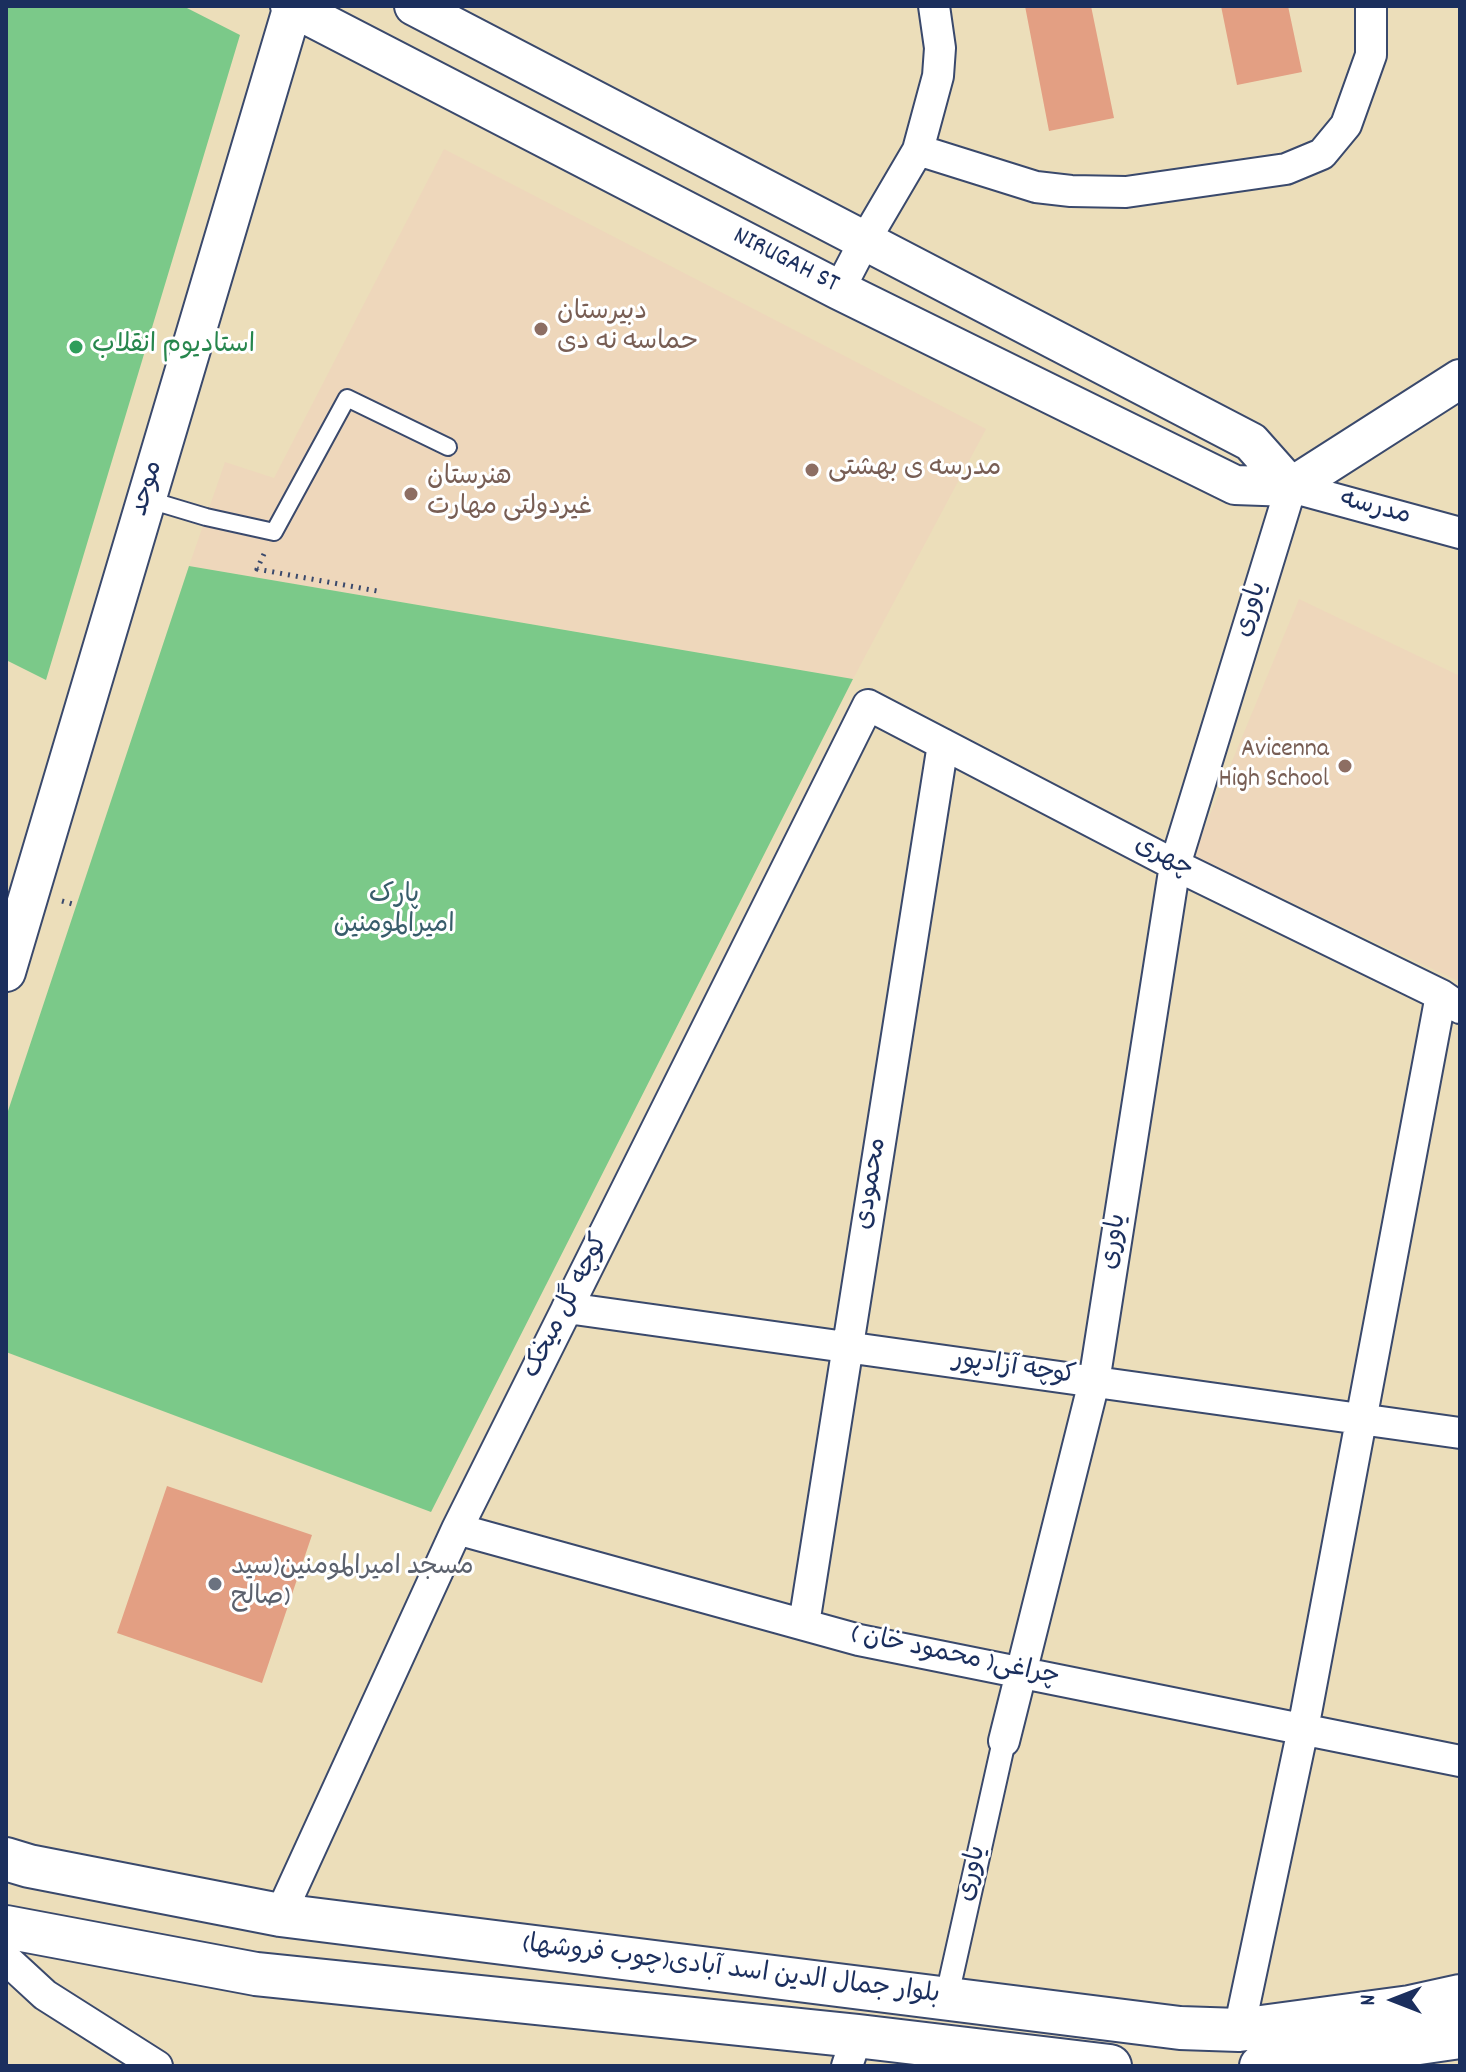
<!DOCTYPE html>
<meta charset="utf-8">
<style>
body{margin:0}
#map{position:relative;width:1466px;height:2072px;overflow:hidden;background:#ecdeba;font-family:Dekko,sans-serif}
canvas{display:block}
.frame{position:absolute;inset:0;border:8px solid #1b2f5e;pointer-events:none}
.north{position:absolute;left:1354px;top:1960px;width:80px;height:80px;-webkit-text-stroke:6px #fff;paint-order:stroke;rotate:270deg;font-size:22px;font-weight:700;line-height:32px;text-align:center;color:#1b2f5e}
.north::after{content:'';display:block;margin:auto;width:28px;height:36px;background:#1b2f5e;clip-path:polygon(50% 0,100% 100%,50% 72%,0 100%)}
</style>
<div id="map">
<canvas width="1466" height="2072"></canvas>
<div class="frame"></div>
<div class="north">N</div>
</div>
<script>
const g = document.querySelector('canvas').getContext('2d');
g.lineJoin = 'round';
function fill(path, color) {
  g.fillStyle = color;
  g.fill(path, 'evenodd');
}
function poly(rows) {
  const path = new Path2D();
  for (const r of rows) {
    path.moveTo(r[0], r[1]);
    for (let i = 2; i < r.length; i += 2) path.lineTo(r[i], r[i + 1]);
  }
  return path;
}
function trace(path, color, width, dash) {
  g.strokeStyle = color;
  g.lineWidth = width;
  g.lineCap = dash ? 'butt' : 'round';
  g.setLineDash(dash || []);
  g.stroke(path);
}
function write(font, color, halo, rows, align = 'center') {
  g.font = font + ' Dekko,"Playpen Sans Arabic",sans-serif';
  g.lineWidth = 6;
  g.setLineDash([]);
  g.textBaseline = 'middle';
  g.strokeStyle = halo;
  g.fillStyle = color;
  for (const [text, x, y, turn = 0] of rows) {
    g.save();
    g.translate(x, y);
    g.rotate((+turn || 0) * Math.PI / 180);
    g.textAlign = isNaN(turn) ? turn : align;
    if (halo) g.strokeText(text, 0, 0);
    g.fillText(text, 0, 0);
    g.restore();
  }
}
const built = poly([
 [444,149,986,429,853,679,189,566,225,462,274,478],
 [1299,599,1460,676,1460,982,1193,856]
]);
const green = poly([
 [6,6,183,6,240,35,46,680,6,660],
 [189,566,853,679,431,1512,6,1352,6,1117]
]);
const building = poly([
 [1025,6,1091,6,1114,118,1049,131],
 [1221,6,1288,6,1302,72,1237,85],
 [167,1486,312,1535,262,1683,117,1633]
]);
const path = poly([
 [264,554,257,569,377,591],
 [62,901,76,905]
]);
const service = poly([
 [146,499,206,517,274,532,347,398,448,447]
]);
const pedestrian = poly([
 [946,2000,1004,1741]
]);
const minor = poly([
 [918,150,1036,187,1071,191,1126,192,1286,169,1322,154,1346,125,1371,55,1371,6],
 [839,290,864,242,918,150,938,76,940,48,934,6],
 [567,1308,1460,1433],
 [457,1529,859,1640,1460,1761],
 [804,1624,943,744],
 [1004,1741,1094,1382,1175,865,1291,487,1460,533],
 [280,1915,457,1529,868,705,1175,865,1441,995,1460,1008],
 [6,1959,45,1995,157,2066],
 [1239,2030,1303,1729,1441,995],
 [847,2066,857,2036]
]);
const tertiary = poly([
 [290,6,839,290,1235,485,1291,487,1460,379],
 [414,6,1251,442,1291,487],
 [6,972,293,6]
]);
const secondary = poly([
 [6,1859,29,1866,280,1915,1180,2028,1239,2030,1410,2007,1460,1996],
 [6,1927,256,1974,857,2036,1110,2066],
 [1261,2066,1460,2037]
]);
const markers = [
 [541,329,8,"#8d6e63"],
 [76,347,8,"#2e9e5b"],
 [812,470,8,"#8d6e63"],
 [411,494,8,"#8d6e63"],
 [1345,766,8,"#8d6e63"],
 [215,1584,8,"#6b7280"]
];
const streetNames = [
 ["NIRUGAH ST",785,262,27],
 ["موحد",149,489,-73],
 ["مدرسه",1375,510,15],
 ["یاوری",1253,610,-73],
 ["چهری",1163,859,27],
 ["محمودی",873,1184,-81],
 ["یاوری",1116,1242,-81],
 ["کوچه گل میخک",568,1307,-63],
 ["کوچه آزادپور",1014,1370,8],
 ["چراغی( محمود خان )",955,1658,12],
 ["یاوری",974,1874,-77],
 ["بلوار جمال الدین اسد آبادی(چوب فروشها)",731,1972,7]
];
const educationNames = [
 ["دبیرستان",557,314],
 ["حماسه نه دی",557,344],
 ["مدرسه ی بهشتی",828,470],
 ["هنرستان",427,479],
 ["غیردولتی مهارت",427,509],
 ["Avicenna",1329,751,"right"],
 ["High School",1329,781,"right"]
];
const leisureNames = [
 ["استادیوم انقلاب",92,347]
];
const parkNames = [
 ["پارک",394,897],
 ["امیرالمومنین",394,927]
];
const worshipNames = [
 ["مسجد امیرالمومنین(سید",231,1569],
 ["صالح)",231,1599]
];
fill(built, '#eed7bb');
fill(green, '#7bc989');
fill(building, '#e39f83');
trace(service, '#3a496c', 20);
trace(pedestrian, '#3a496c', 26);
trace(minor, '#3a496c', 34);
trace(tertiary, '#3a496c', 42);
trace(secondary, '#3a496c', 46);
trace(path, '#3a496c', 5, [2, 6]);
trace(service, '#fff', 16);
trace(pedestrian, '#fff', 22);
trace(minor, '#fff', 30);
trace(tertiary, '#fff', 38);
trace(secondary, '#fff', 42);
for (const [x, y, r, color] of markers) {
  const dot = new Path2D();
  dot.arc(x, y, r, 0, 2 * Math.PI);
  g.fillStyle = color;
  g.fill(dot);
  trace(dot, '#fff', 3);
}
write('26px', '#1b2f5e', '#fff', streetNames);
write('26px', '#785e54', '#fff', educationNames, 'left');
write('26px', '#27864d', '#fff', leisureNames, 'left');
write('26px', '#385d6b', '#fff', parkNames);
write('26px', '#5b616d', '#fff', worshipNames, 'left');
</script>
